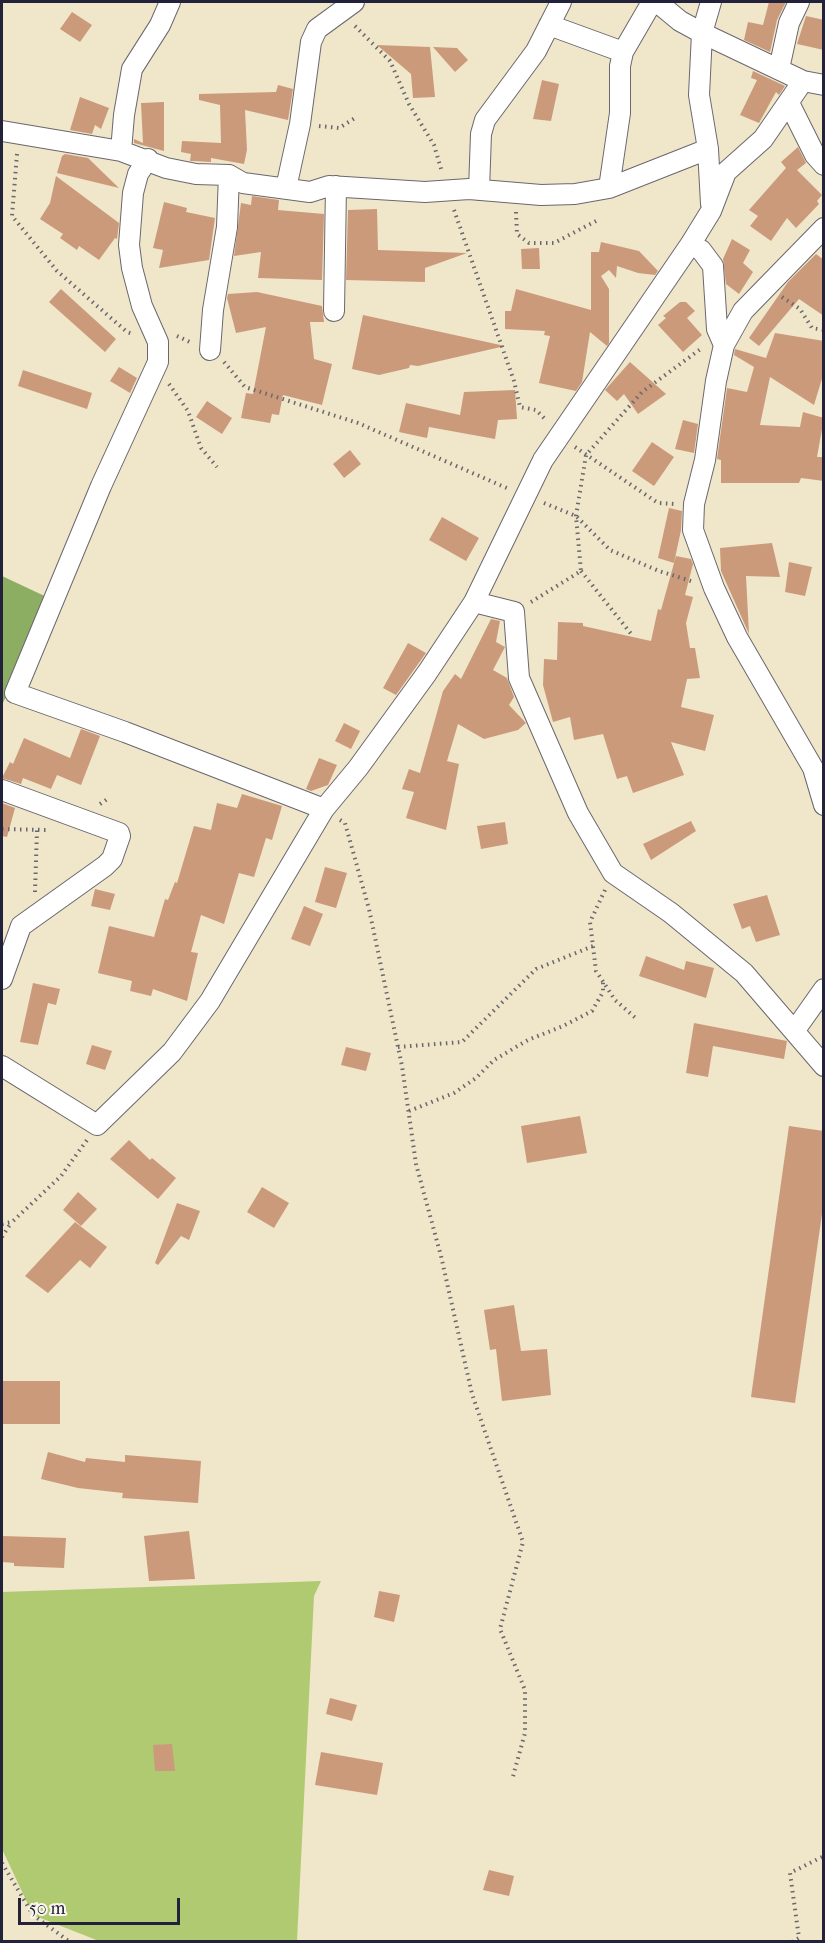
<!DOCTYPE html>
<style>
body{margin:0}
#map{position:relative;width:825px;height:1943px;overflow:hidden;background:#f0e6ca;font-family:"IM FELL French Canon",serif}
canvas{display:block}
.frame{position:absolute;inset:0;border:3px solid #22223b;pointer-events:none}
.scale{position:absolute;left:18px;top:1898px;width:162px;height:27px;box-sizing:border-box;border:3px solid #22223b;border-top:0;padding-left:8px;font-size:18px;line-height:21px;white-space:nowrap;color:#22223b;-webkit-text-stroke:4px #fbf7ec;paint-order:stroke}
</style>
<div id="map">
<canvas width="825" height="1943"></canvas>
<div class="frame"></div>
<div class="scale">50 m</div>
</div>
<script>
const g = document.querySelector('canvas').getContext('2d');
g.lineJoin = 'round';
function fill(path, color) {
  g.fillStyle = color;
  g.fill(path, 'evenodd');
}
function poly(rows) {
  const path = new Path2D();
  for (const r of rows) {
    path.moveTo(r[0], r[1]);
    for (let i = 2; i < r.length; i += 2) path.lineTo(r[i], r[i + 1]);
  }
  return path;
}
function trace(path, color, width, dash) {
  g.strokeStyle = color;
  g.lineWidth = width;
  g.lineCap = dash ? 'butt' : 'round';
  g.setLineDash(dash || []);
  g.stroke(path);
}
const green = poly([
 [321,1581,314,1596,297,1941,99,1941,33,1915,2,1849,2,1592]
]);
const forest = poly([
 [2,576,51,599,2,705]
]);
const building = poly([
 [769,2,786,2,777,20,770,52,744,40,748,22,763,25],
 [72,12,92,25,80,42,60,29],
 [806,16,824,20,824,50,797,44],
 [377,45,430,47,435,97,413,98,411,74],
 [433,47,457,48,468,60,455,72],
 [753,71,785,86,779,95,776,92,759,123,740,115,757,80,751,78],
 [542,80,559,84,551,121,533,119],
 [278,85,293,89,288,120,245,110,247,150,244,164,211,158,211,162,194,161,190,161,191,154,181,152,182,141,221,143,220,105,199,100,199,94,276,92],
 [80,97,109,108,101,129,95,125,92,134,70,130],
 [164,102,164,151,134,143,134,139,143,143,141,103],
 [798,147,806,163,797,170,822,195,817,201,819,204,796,228,787,218,771,241,750,226,758,216,749,210,786,168,781,162],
 [65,154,88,158,119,188,57,173,62,156],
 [56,176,119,223,117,239,115,238,99,260,79,246,77,250,60,238,63,234,40,219,50,203],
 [252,196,279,200,278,210,324,214,322,280,258,278,261,252,234,256,241,203,251,205],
 [164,202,187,208,186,212,215,218,209,260,159,268,163,250,153,248],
 [377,209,378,250,467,253,425,268,425,282,346,280,348,210],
 [732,239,750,250,743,263,753,272,739,294,726,284,723,259],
 [601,242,639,251,658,271,655,275,638,273,617,266,616,278,609,270,601,276,609,289,609,343,607,346,590,332,582,382,576,391,539,383,550,336,544,335,545,331,505,329,505,311,511,311,516,289,591,310,591,252,599,252],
 [539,248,540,269,522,269,521,249],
 [816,254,824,260,824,316,799,299,759,346,749,338,788,282],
 [61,289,116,339,105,352,49,302],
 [257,292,322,306,324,322,310,322,314,359,332,364,322,405,283,395,279,415,272,414,270,423,241,418,246,393,253,394,266,327,236,333,227,298,228,294],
 [680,302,686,302,695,311,687,318,702,335,683,352,658,325,666,318,663,316],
 [363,315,505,346,418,366,410,365,409,368,379,375,352,369],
 [775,333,824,341,824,372,814,405,770,377,760,425,800,427,803,412,824,418,817,457,824,457,824,481,801,478,799,483,721,483,721,460,717,459,727,388,747,392,754,367,734,355,735,349,766,358],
 [630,362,666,394,638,414,624,394,617,401,605,390],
 [119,367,137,378,130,393,110,381],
 [23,370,92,393,87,409,18,386],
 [515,390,517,419,498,420,495,439,429,427,427,438,399,432,406,403,460,415,464,392],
 [207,401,232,418,222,434,196,417],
 [683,420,698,424,694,453,675,449],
 [652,442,674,457,654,486,632,471],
 [350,450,361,464,344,478,333,464],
 [669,508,682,511,681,530,674,563,658,558],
 [442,517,479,538,466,561,429,540],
 [772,543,780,577,746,576,749,634,721,571,720,548],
 [676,556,691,559,693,564,685,595,693,597,686,623,690,648,695,648,700,678,687,679,681,707,714,715,705,751,671,742,684,775,633,793,627,776,617,779,603,734,574,740,570,717,553,722,543,685,544,659,557,660,558,622,583,623,583,626,651,641,658,609,661,610],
 [789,562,812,567,805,596,785,592],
 [491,619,500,621,496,642,505,647,493,670,507,678,514,697,509,705,526,723,518,730,484,739,458,724,447,761,459,764,446,830,406,818,414,792,402,789,409,769,420,773,443,691,455,674,461,679],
 [408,643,426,653,396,695,383,688],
 [344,723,360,731,351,749,335,741],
 [81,729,100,736,81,785,57,775,51,789,23,778,21,784,2,778,10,762,13,764,24,738,70,758],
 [319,758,337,765,328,785,311,791,306,789],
 [242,794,282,806,272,840,266,838,254,877,239,873,224,924,201,915,191,952,198,953,187,1001,153,989,151,996,130,991,132,981,98,973,109,926,154,937,165,899,168,900,175,882,177,883,194,826,211,830,217,803,237,808],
 [2,803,15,808,7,837,2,836],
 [691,821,696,831,651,860,643,844],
 [505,822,508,844,481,849,477,826],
 [325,867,347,873,336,908,315,902],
 [95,889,115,894,110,910,91,906],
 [767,895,780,935,756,942,750,926,742,929,733,904],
 [304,906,323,914,310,946,291,939],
 [646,956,684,970,686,961,714,968,706,998,639,976],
 [33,983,60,989,56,1005,48,1003,38,1045,20,1042],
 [694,1023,787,1041,784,1059,713,1046,708,1077,686,1073],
 [92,1045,112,1051,105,1070,86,1064],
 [346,1047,371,1053,366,1071,341,1065],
 [580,1116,587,1153,527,1163,521,1126],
 [789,1126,824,1131,824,1200,795,1403,751,1397],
 [129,1140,150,1160,152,1158,176,1178,158,1199,110,1159],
 [262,1187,289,1203,274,1228,247,1212],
 [78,1192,97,1209,81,1226,63,1210],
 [177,1203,200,1211,189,1240,181,1236,158,1265,155,1263],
 [75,1222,107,1247,90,1268,80,1260,48,1293,25,1276],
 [514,1305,521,1351,547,1349,551,1395,502,1401,496,1349,490,1350,484,1310],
 [3,1381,60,1381,60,1424,3,1424],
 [48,1452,85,1462,86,1458,125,1462,125,1455,201,1461,198,1503,122,1498,123,1493,78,1488,41,1479],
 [189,1531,195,1579,149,1581,144,1536],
 [2,1536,66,1538,64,1568,14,1566,14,1563,2,1562],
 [379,1591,400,1595,394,1622,374,1617],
 [330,1698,357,1705,352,1721,326,1714],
 [172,1744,175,1771,155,1771,153,1745],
 [321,1752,383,1763,377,1795,315,1785],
 [489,1870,514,1876,509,1896,483,1890]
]);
const path = poly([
 [355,26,390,61,409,104,434,145,442,172],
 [319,126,339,128,355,118],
 [17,154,12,216,57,271,127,332,133,334],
 [454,210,514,381,520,407,536,410,546,420],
 [516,212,517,234,529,243,554,243,596,221],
 [782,297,800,309,812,328,824,330],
 [177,336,192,343],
 [224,362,245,387,358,423,509,489],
 [169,384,188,411,201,448,217,467],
 [575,447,658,503,674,504],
 [544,503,576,516,610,550,659,571,691,581],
 [581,571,632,635],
 [531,602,581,571,576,516,586,455,642,392,702,348],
 [100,804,109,798],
 [340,820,345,823,369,909,402,1066,416,1164,441,1256,472,1394,523,1542,500,1629,525,1690,525,1733,512,1780],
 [2,829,49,830],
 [605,890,590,922,596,971,615,1000,638,1020],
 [35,892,37,830],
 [398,1047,462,1042,536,969,593,946],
 [409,1111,454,1093,476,1078,494,1060,528,1040,563,1026,592,1011,603,992,603,982],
 [2,1224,12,1222,61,1176,87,1140],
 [2,1237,11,1223],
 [824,1818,824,1820],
 [2,1863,33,1915,70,1942],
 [792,1942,799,1938,790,1873,824,1856]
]);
const street = poly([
 [657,2,680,21,702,33,803,81,824,85],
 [549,25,623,52],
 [779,69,789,23,799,2],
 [789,103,815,155,824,165],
 [2,131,121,151,166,168,196,174,229,175,243,183,310,192,329,186,425,192,469,189,541,195,575,194,609,188,708,149],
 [121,151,124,115,132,69,160,25,170,2],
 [148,159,138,174,133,193,129,245,132,268,142,306,158,342,158,362,101,486,15,693,125,732,324,809],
 [286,188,300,124,311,42,317,29,354,2],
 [609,188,620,113,620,66,623,52,652,2],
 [479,190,481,134,485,120,536,51,561,2],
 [711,204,708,149,699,95,702,33,711,2],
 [690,245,701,250,713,266,717,329,724,345,716,381,705,460,694,504,693,530,714,588,737,637,813,768,824,805],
 [334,311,336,186],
 [724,345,743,311,824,228],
 [210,350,213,310,227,227,229,175],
 [474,602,514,612,519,678,578,813,613,873,671,913,744,973,824,1066],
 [2,790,119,833,120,836,112,859,105,866,21,926,2,979],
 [795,1030,824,989],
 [2,1066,97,1125,172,1052,210,1001,324,809,358,768,427,673,474,602,543,460,690,245,711,211,726,172,763,139,803,81]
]);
fill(green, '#afca70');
fill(forest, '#8bae62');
fill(building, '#cb9a7b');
trace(street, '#6a676d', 22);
trace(path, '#6a676d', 4, [1.5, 4.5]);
trace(street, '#fff', 20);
</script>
